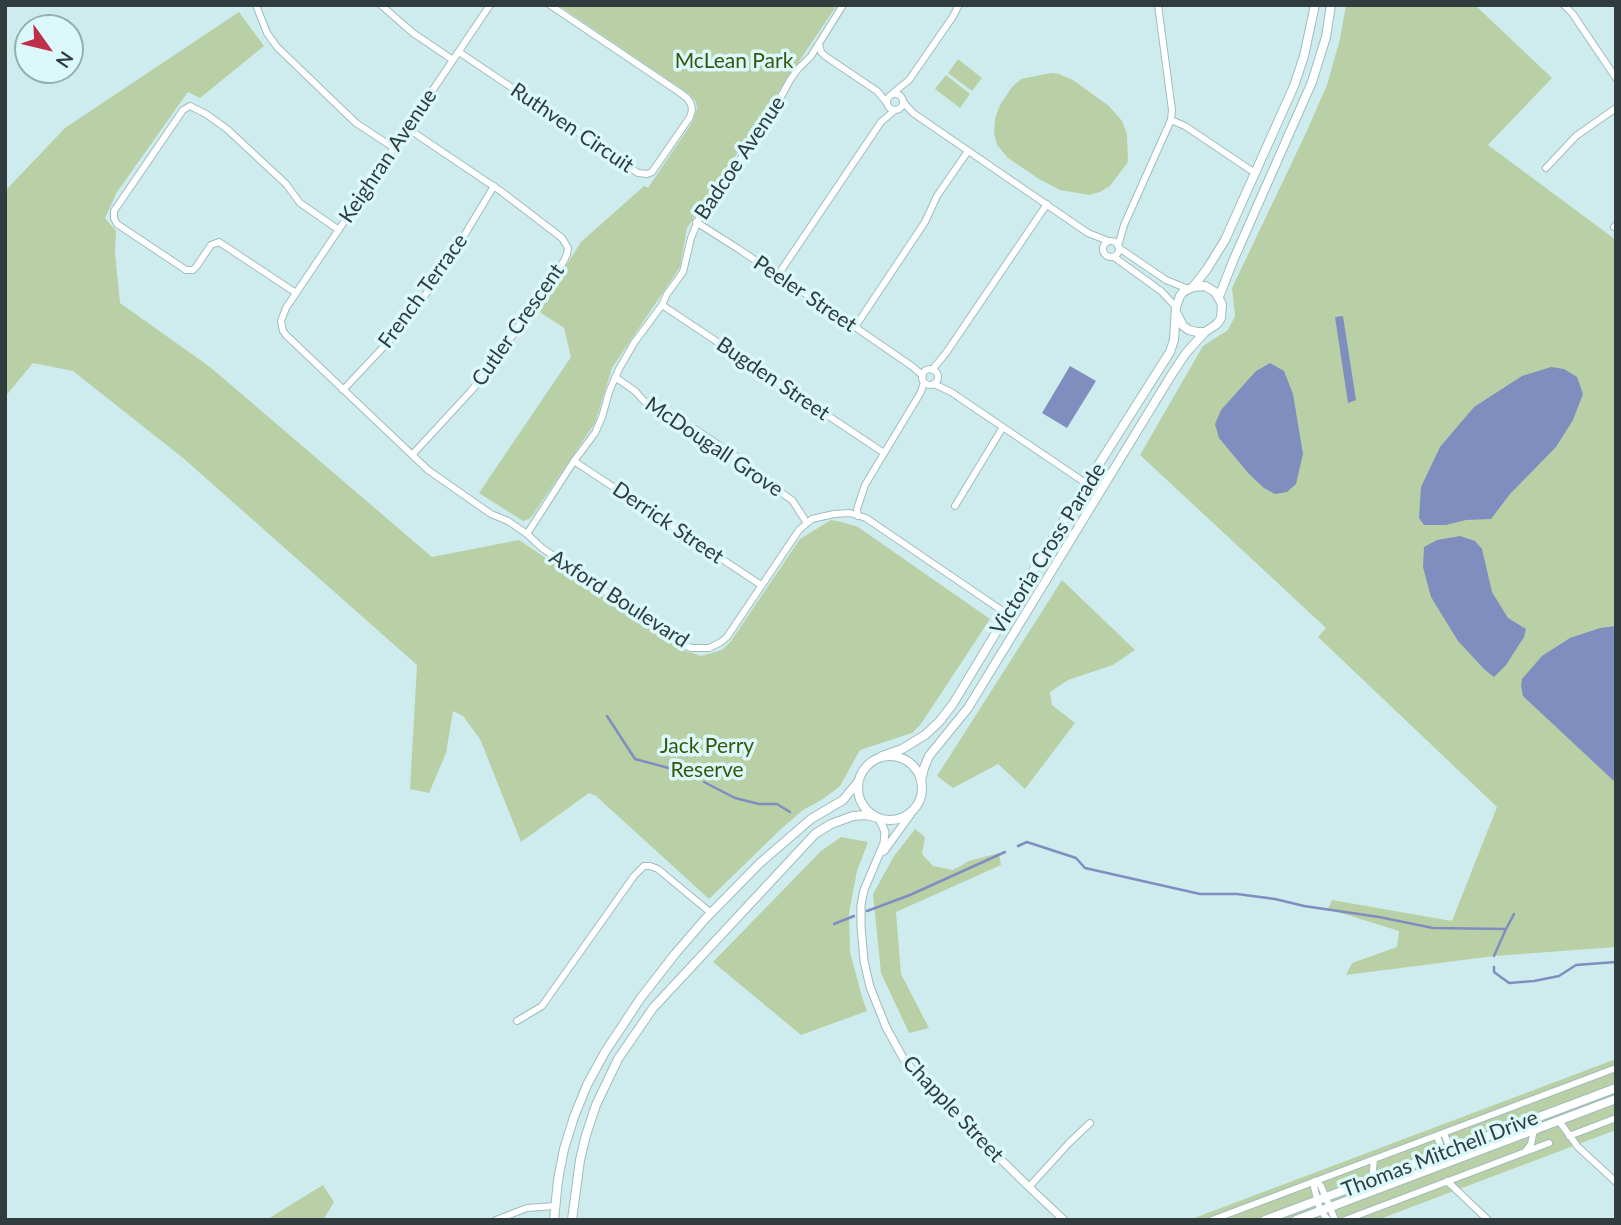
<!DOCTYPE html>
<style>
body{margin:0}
#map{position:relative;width:1621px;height:1225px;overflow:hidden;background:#ceeced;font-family:Lato,sans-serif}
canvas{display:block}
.frame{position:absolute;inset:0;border:7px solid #303c3d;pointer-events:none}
.north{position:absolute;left:14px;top:14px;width:70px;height:70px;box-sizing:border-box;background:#dbf9fb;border:2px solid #97adaf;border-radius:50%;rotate:124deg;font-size:19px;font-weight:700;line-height:28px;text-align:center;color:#303c3d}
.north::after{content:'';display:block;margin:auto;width:24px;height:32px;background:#bf2e4b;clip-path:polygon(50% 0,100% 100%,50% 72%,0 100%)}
</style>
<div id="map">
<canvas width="1621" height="1225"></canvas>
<div class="frame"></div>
<div class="north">N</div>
</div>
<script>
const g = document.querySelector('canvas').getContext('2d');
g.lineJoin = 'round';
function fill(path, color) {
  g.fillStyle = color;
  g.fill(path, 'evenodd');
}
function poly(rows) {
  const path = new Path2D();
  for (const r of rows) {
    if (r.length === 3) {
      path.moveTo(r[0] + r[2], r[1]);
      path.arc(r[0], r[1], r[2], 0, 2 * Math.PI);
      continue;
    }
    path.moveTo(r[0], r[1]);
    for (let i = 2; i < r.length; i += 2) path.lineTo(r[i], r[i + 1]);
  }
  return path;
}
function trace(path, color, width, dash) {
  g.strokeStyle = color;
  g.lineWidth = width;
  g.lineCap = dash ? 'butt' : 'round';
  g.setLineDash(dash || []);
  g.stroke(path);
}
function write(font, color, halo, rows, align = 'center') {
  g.font = font + ' Lato,sans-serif';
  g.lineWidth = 7;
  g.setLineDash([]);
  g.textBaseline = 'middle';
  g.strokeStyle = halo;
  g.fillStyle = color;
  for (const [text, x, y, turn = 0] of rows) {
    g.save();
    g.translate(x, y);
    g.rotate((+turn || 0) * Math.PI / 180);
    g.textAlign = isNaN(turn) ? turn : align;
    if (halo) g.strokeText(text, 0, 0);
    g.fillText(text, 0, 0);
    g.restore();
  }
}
const green = poly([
 [558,5,837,5,687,228,680,267,612,368,595,423,532,516,529,519,523,521,479,493,571,357,564,328,541,313,540,307,581,242,644,186,648,188,693,121,697,108,696,102,689,94],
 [1346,5,1475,5,1552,78,1488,145,1616,240,1616,947,1494,956,1346,975,1352,963,1397,947,1399,931,1328,909,1332,900,1452,921,1497,807,1318,637,1326,628,1140,455,1203,346,1228,330,1235,316,1232,288,1305,135,1327,85,1340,39],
 [239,12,264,46,200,98,188,92,117,192,105,218,116,231,115,253,120,303,210,367,432,557,519,540,683,650,701,656,722,650,731,641,800,539,831,520,842,522,858,527,990,619,921,724,912,733,860,750,840,786,823,799,803,810,781,829,709,899,596,796,589,793,521,842,480,739,463,716,453,711,446,753,429,793,410,789,417,665,183,458,73,371,33,363,5,397,5,191,65,128],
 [958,59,982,78,972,91,948,73],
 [1051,73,1059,74,1073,80,1109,106,1122,121,1127,134,1128,162,1110,186,1100,192,1089,195,1060,190,1039,179,1008,158,997,145,994,133,995,119,1000,105,1012,87,1021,79],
 [946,75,970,94,960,108,935,89],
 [1062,580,1135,650,1113,665,1068,680,1050,692,1052,705,1075,723,1025,789,998,764,953,788,937,776],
 [915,829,925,837,922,854,933,866,953,870,969,861,999,853,1001,865,896,912,901,974,929,1028,909,1033,881,973,873,894,894,856],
 [841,837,868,842,857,871,849,913,850,952,862,997,867,1011,801,1035,713,962,821,851],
 [1616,1059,1616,1130,1377,1220,1189,1220],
 [323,1185,334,1202,323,1220,266,1220]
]);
const water = poly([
 [1343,316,1356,400,1348,403,1335,317],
 [1270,363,1284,371,1293,394,1303,454,1296,484,1287,492,1275,494,1264,488,1249,474,1219,438,1215,424,1221,410,1256,371],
 [1070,366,1096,381,1067,428,1042,413],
 [1551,367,1564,369,1577,377,1583,394,1573,420,1556,447,1510,494,1491,519,1466,520,1446,525,1424,525,1419,518,1421,487,1440,447,1474,407,1522,376],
 [1460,536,1475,541,1482,549,1492,592,1508,618,1526,629,1524,637,1506,665,1494,677,1485,670,1458,641,1431,597,1423,567,1424,547,1437,540],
 [1616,626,1616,783,1523,696,1521,686,1522,679,1542,656,1570,638,1600,628]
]);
const stream = poly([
 [607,716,635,759,676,770,696,779],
 [704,782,735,798,759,804,777,804,790,812],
 [1018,846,1027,842,1076,858,1085,868,1200,894,1237,894,1275,899,1304,906,1379,917,1433,928,1506,929],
 [867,911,910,895,1005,852],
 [834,924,854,916],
 [1494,956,1506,929,1514,914],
 [1494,967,1494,972,1509,983,1534,981,1559,976,1576,965,1616,962]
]);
const minor = poly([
 [256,5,267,33,277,47,356,123,394,148],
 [381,5,413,33,453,60],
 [490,5,286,308,281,321,283,331,286,335,428,470,491,514,508,521,527,534,542,548,679,642,691,648,709,648,721,642,727,637,799,530,812,519,834,514,850,513,866,518,1007,614],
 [1564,5,1572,13,1616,78],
 [819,44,821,52,825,56,877,91,887,103],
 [459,52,638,173,647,174,652,172,690,117,692,110,691,104,687,98,679,92,550,5],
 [893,93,909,80,952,18,959,5],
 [895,102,8],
 [903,102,913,113,1088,233,1108,241],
 [1171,120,1185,126,1255,173],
 [407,128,502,192,562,238,568,248,567,254,564,261,489,369,471,391,412,455],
 [1546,168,1576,136,1616,108],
 [696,222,737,248,855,327,913,367,923,376],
 [1614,227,1616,225],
 [1111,249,8],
 [1118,246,1124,225,1171,120,1172,110,1158,5],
 [1119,248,1166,280,1188,289],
 [1114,257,1161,291,1176,307],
 [778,275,881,122,895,110],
 [296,293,219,242,211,245,196,267,193,270,186,270,117,224,114,218,114,211,183,110,190,106,206,114,227,129,286,184,300,203,339,230],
 [662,305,884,453],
 [855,327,925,222,937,196,968,151],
 [930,377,8],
 [932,370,946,353,1047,204],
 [615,377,635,391,644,401,678,424,695,429,741,460,753,474,792,500,807,523],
 [934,384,951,392,1087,484],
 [343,390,390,340,414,310,444,269,494,186],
 [574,461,761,585],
 [955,506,1003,427],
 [858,516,857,509,865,485,921,392,924,382],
 [527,534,574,461,595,433,602,417,609,392,619,369,634,343,662,305,667,294,683,272,691,238,702,211,738,164,757,130,775,108,790,80,798,69,811,56,843,5],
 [517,1021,542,1006,634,876,644,866,650,866,658,869,711,913],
 [1559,1121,1578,1147,1616,1182],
 [1444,1133,1450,1150],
 [1437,1136,1443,1153],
 [1569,1136,1616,1118],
 [1525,1152,1531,1144,1534,1130],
 [1372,1180,1374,1159],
 [1315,1181,1321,1186,1335,1220],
 [1315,1181,1314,1187,1320,1210,1328,1220],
 [1447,1181,1488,1220],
 [1029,1187,1069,1143,1090,1123],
 [496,1220,527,1208,555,1206],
 [1212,1220,1616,1068],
 [1345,1220,1549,1143]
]);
const tertiary = poly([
 [879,818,885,832,884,843,864,890,861,905,861,926,864,961,870,987,886,1027,903,1058,922,1082,1029,1187,1064,1220],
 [884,851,910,815]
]);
const secondary = poly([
 [1193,287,1207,269,1225,240,1294,86,1304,56,1315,5],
 [1219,297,1233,261,1312,82,1326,37,1331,5],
 [890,788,32],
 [882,756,902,749,925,735,939,722,953,704,1068,513,1170,352,1174,340,1176,307,1180,296,1183,292,1193,287,1205,286,1215,292,1222,304,1221,318,1217,324,1205,332,1197,332,1189,330,1183,326,1177,314],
 [921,781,924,768,929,756,968,708,1172,374,1186,353,1205,332],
 [554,1220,558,1180,564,1149,574,1117,587,1085,605,1052,640,999,675,954,706,918,760,863,811,819,843,800,858,782],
 [572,1220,580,1160,586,1135,596,1105,618,1059,653,1008,815,834,831,824,853,816,866,815,878,818],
 [1265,1220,1616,1088],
 [1296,1220,1616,1099]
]);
const parkNames = [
 ["McLean Park",734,61],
 ["Jack Perry",707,746],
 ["Reserve",707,770]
];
const streetNames = [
 ["Ruthven Circuit",572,128,34],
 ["Keighran Avenue",388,156,-56],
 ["Badcoe Avenue",740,158,-56],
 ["French Terrace",423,291,-54],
 ["Peeler Street",805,294,34],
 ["Cutler Crescent",518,325,-55],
 ["Bugden Street",773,379,34],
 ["McDougall Grove",714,447,34],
 ["Derrick Street",668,523,34],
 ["Victoria Cross Parade",1048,549,-58],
 ["Axford Boulevard",619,599,33],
 ["Chapple Street",953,1109,47],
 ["Thomas Mitchell Drive",1440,1154,-21]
];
fill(green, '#b9d0a6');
fill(water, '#7f8ebf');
trace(stream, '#7f8ebf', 2.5);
trace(minor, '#9fbcbe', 8);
trace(tertiary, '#9fbcbe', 9);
trace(secondary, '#9fbcbe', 10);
trace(minor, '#fff', 6);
trace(tertiary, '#fff', 7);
trace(secondary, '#fff', 8);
write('21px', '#37570e', '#dbf9fb', parkNames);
write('21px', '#303c3d', '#dbf9fb', streetNames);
</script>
